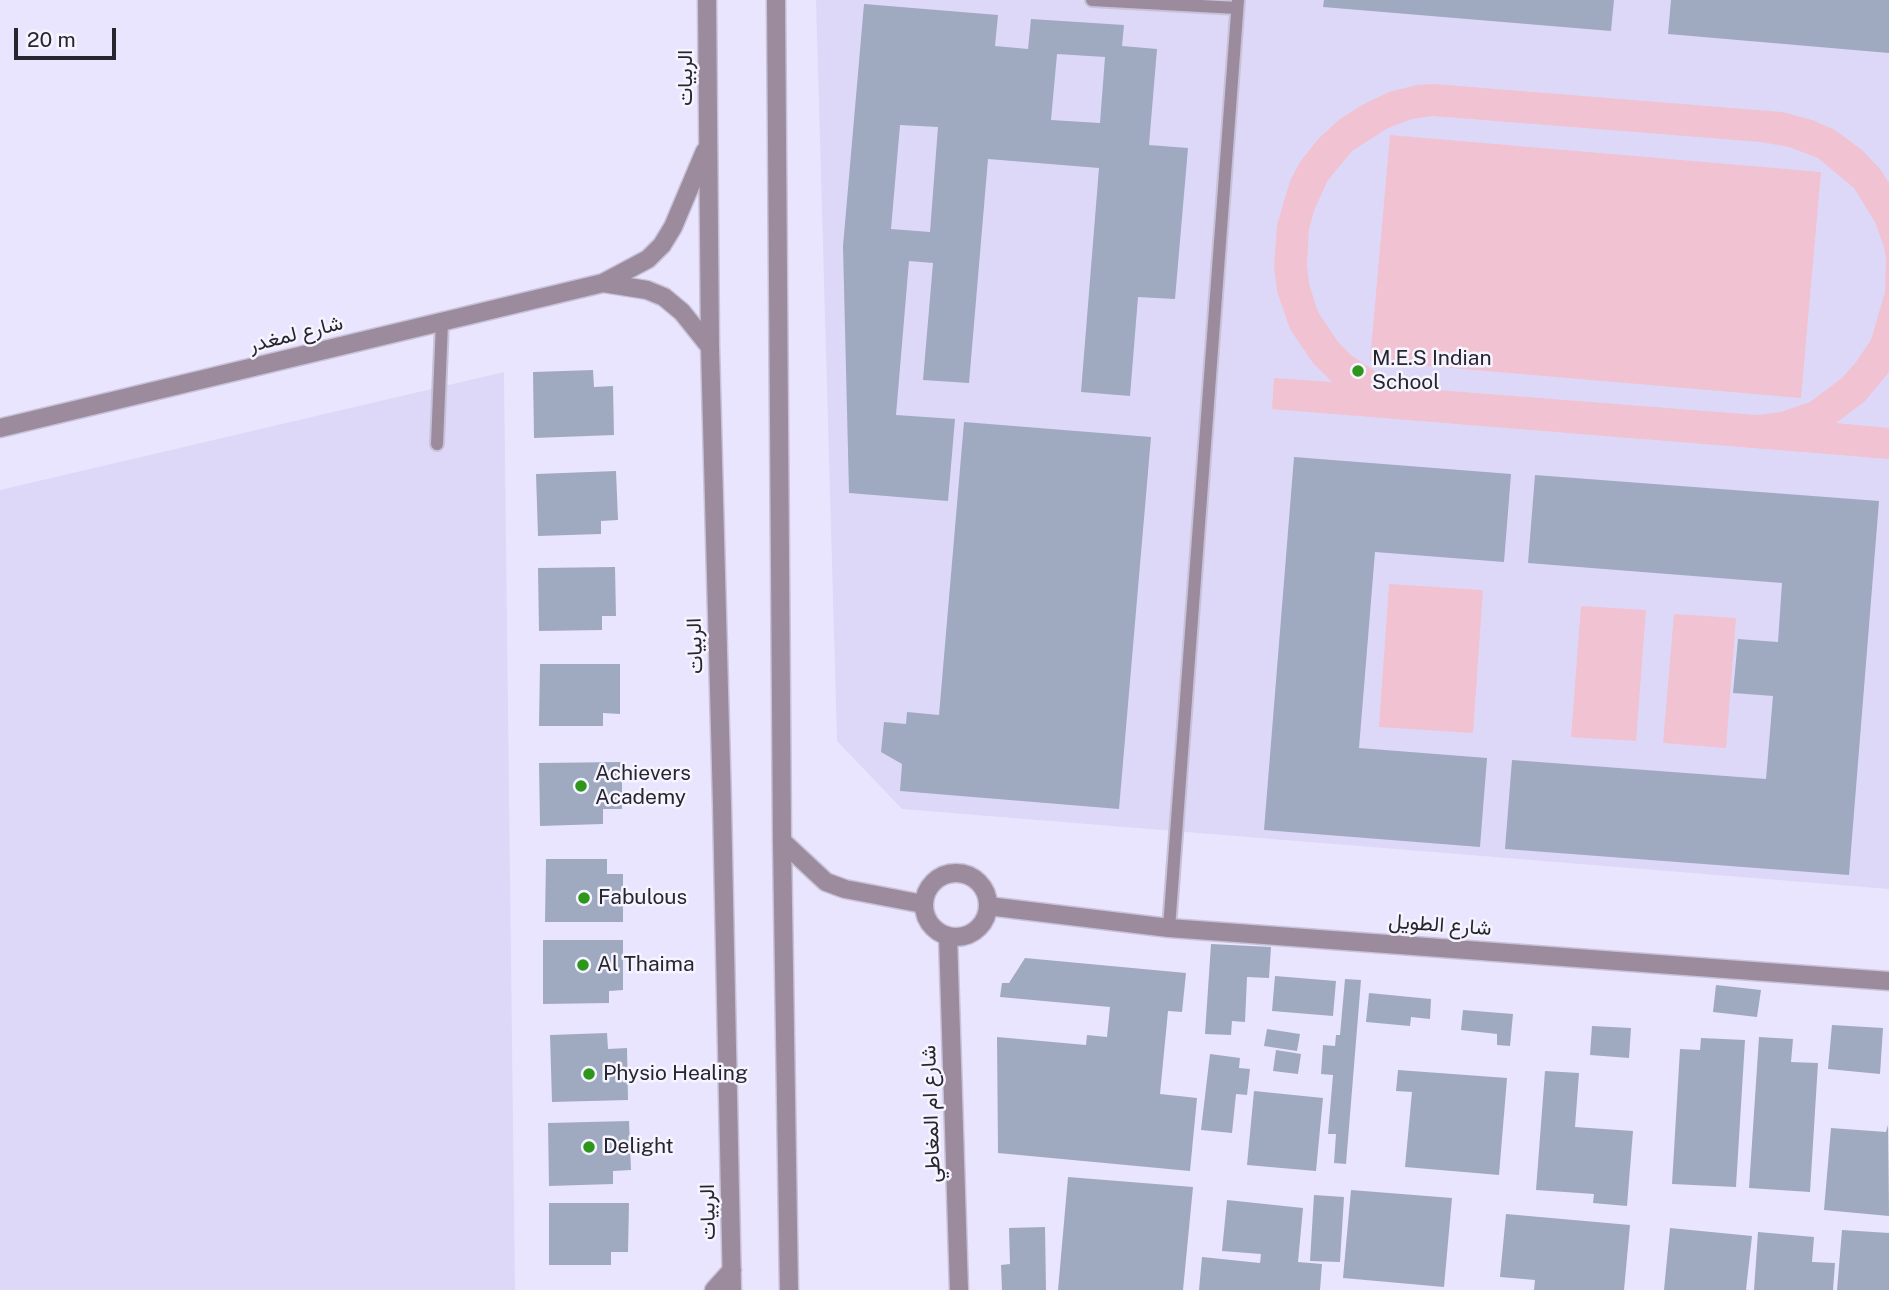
<!DOCTYPE html>
<meta charset="utf-8">
<style>
body{margin:0}
#map{position:relative;width:1889px;height:1290px;overflow:hidden;background:#eae5fe;font-family:"Public Sans",sans-serif}
canvas{display:block}
.scale{position:absolute;left:14px;top:28px;width:102px;height:32px;box-sizing:border-box;border:4px solid #27252e;border-top:0;padding-left:9px;font-size:21px;line-height:24px;white-space:nowrap;color:#27252e;-webkit-text-stroke:5px #f6f4ff;paint-order:stroke}
</style>
<div id="map">
<canvas width="1889" height="1290"></canvas>
<div class="scale">20 m</div>
</div>
<script>
const g = document.querySelector('canvas').getContext('2d');
g.lineJoin = 'round';
function fill(path, color) {
  g.fillStyle = color;
  g.fill(path, 'evenodd');
}
function poly(rows) {
  const path = new Path2D();
  for (const r of rows) {
    if (r.length === 3) {
      path.moveTo(r[0] + r[2], r[1]);
      path.arc(r[0], r[1], r[2], 0, 2 * Math.PI);
      continue;
    }
    path.moveTo(r[0], r[1]);
    for (let i = 2; i < r.length; i += 2) path.lineTo(r[i], r[i + 1]);
  }
  return path;
}
function trace(path, color, width, dash) {
  g.strokeStyle = color;
  g.lineWidth = width;
  g.lineCap = dash ? 'butt' : 'round';
  g.setLineDash(dash || []);
  g.stroke(path);
}
function write(font, color, halo, rows, align = 'center') {
  g.font = font + ' "Public Sans",Vazirmatn,sans-serif';
  g.lineWidth = 5;
  g.setLineDash([]);
  g.textBaseline = 'middle';
  g.strokeStyle = halo;
  g.fillStyle = color;
  for (const [text, x, y, turn = 0] of rows) {
    g.save();
    g.translate(x, y);
    g.rotate((+turn || 0) * Math.PI / 180);
    g.textAlign = isNaN(turn) ? turn : align;
    if (halo) g.strokeText(text, 0, 0);
    g.fillText(text, 0, 0);
    g.restore();
  }
}
const built = poly([
 [816,0,1889,0,1889,889,902,809,837,741],
 [504,372,515,1290,0,1290,0,490]
]);
const green = poly([
 [1434,84,1782,112,1812,120,1835,130,1862,150,1880,169,1889,183,1889,372,1865,401,1836,423,1889,428,1889,459,1272,409,1274,378,1332,382,1313,363,1290,329,1277,291,1274,266,1277,225,1290,181,1300,162,1319,138,1340,119,1362,105,1389,92,1417,85],
 [1433,116,1761,142,1789,147,1818,158,1854,188,1875,222,1884,247,1886,259,1885,292,1871,340,1856,362,1842,378,1810,402,1781,412,1757,415,1424,389,1387,379,1352,356,1338,342,1318,312,1309,284,1307,265,1309,229,1315,208,1328,180,1352,151,1388,128,1412,119],
 [1390,135,1821,172,1801,398,1370,361],
 [1389,584,1483,590,1473,733,1379,727],
 [1581,606,1646,610,1636,741,1571,737],
 [1674,614,1736,618,1726,748,1663,743]
]);
const building = poly([
 [1324,0,1614,0,1611,31,1323,7],
 [1671,0,1889,0,1889,53,1668,34],
 [864,4,998,15,995,46,1028,49,1031,19,1124,25,1122,46,1157,49,1149,145,1188,148,1175,299,1138,297,1130,396,1081,392,1099,168,988,159,969,383,923,380,933,263,909,261,896,415,955,419,948,501,849,493,843,246],
 [1057,54,1105,57,1100,123,1051,120],
 [900,125,938,127,930,232,891,229],
 [593,370,594,387,613,386,614,435,534,438,533,372],
 [964,422,1151,437,1119,809,900,791,902,764,881,752,884,722,906,724,907,712,939,715],
 [1294,457,1511,474,1504,562,1375,552,1359,748,1487,758,1480,847,1264,830],
 [616,471,618,520,601,521,601,534,538,536,536,474],
 [1535,475,1879,501,1849,875,1505,849,1512,760,1766,779,1773,696,1733,693,1738,639,1778,642,1782,583,1528,563],
 [615,567,616,616,602,616,602,630,539,631,538,568],
 [540,664,620,664,620,714,603,713,603,726,539,726],
 [622,762,622,809,603,809,603,824,540,826,539,763],
 [546,859,607,859,607,874,623,874,623,922,545,922],
 [543,940,623,940,623,990,609,991,609,1003,543,1004],
 [1211,944,1271,947,1269,978,1247,977,1245,1022,1232,1021,1231,1035,1205,1034],
 [1025,958,1186,973,1182,1012,1168,1011,1160,1094,1197,1098,1190,1171,998,1153,997,1037,1086,1045,1087,1035,1107,1037,1110,1007,1000,997,1002,983,1009,983],
 [1275,976,1336,981,1333,1016,1272,1011],
 [1345,979,1361,980,1346,1164,1334,1163,1336,1134,1328,1134,1333,1075,1321,1074,1323,1045,1335,1046,1336,1035,1340,1035],
 [1716,985,1761,990,1757,1017,1713,1012],
 [1369,993,1431,999,1430,1019,1411,1017,1410,1026,1366,1022],
 [1463,1010,1513,1014,1510,1046,1497,1045,1497,1034,1461,1030],
 [1832,1025,1883,1028,1880,1074,1828,1069],
 [1592,1026,1631,1028,1629,1058,1590,1055],
 [1267,1029,1300,1034,1297,1051,1264,1046],
 [607,1033,608,1049,627,1048,628,1100,552,1102,550,1035],
 [1759,1037,1793,1039,1791,1062,1818,1063,1810,1192,1749,1188],
 [1701,1038,1745,1040,1736,1187,1672,1184,1680,1049,1700,1050],
 [1276,1050,1301,1054,1298,1074,1273,1071],
 [1210,1054,1240,1058,1239,1068,1250,1069,1247,1095,1236,1094,1232,1133,1201,1130],
 [1398,1070,1507,1078,1499,1175,1405,1167,1412,1092,1396,1091],
 [1545,1071,1579,1073,1575,1127,1633,1131,1627,1206,1593,1203,1594,1194,1536,1190],
 [1254,1091,1323,1098,1316,1171,1247,1165],
 [629,1121,631,1170,613,1171,613,1184,549,1186,548,1123],
 [1888,1125,1889,1216,1824,1210,1831,1128,1886,1132],
 [1068,1177,1193,1187,1183,1290,1058,1290],
 [1351,1190,1452,1198,1444,1287,1343,1278],
 [1314,1195,1344,1197,1340,1262,1310,1261],
 [1227,1200,1303,1208,1298,1262,1322,1264,1320,1290,1199,1290,1202,1257,1260,1263,1261,1254,1222,1251],
 [549,1203,629,1203,628,1252,611,1252,611,1265,549,1265],
 [1506,1214,1630,1225,1624,1290,1534,1290,1535,1280,1500,1277],
 [1045,1227,1046,1290,1002,1290,1001,1265,1010,1264,1009,1228],
 [1670,1228,1752,1236,1746,1290,1664,1290],
 [1842,1230,1889,1233,1889,1290,1837,1290],
 [1758,1232,1814,1237,1812,1262,1835,1263,1833,1290,1754,1290]
]);
const lane = poly([
 [1092,0,1237,8],
 [437,444,442,322],
 [1169,928,1238,0]
]);
const street = poly([
 [707,0,710,347,722,804,732,1290],
 [776,0,782,841,789,1290],
 [603,283,647,290,664,297,682,312,710,347],
 [0,428,603,283,648,259,662,245,673,227,705,151],
 [782,841,826,882,845,889,923,904],
 [956,905,32],
 [988,906,1169,928,1889,981],
 [948,936,959,1290],
 [714,1290,732,1270]
]);
const markers = [
 [1358,371,7,"#2f961c"],
 [581,786,7,"#2f961c"],
 [584,898,7,"#2f961c"],
 [583,965,7,"#2f961c"],
 [589,1074,7,"#2f961c"],
 [589,1147,7,"#2f961c"]
];
const streetNames = [
 ["الربيات",686,78,-90],
 ["شارع لمغدر",296,334,-14],
 ["الربيات",695,646,-92],
 ["شارع الطويل",1440,925,4],
 ["شارع ام المغاطي",931,1114,-92],
 ["الربيات",708,1212,-91]
];
const poiNames = [
 ["M.E.S Indian",1372,359],
 ["School",1372,383],
 ["Achievers",595,774],
 ["Academy",595,798],
 ["Fabulous",598,898],
 ["Al Thaima",597,965],
 ["Physio Healing",603,1074],
 ["Delight",603,1147]
];
fill(built, '#ded8f8');
fill(green, '#f1c2d1');
fill(building, '#9faac0');
trace(lane, '#c7c2d9', 16);
trace(street, '#c7c2d9', 21);
trace(lane, '#9c8b9c', 12);
trace(street, '#9c8b9c', 18);
for (const [x, y, r, color] of markers) {
  const dot = new Path2D();
  dot.arc(x, y, r, 0, 2 * Math.PI);
  g.fillStyle = color;
  g.fill(dot);
  trace(dot, '#f6f4ff', 2.5);
}
write('21px', '#27252e', '#f6f4ff', streetNames);
write('21px', '#27252e', '#f6f4ff', poiNames, 'left');
</script>
